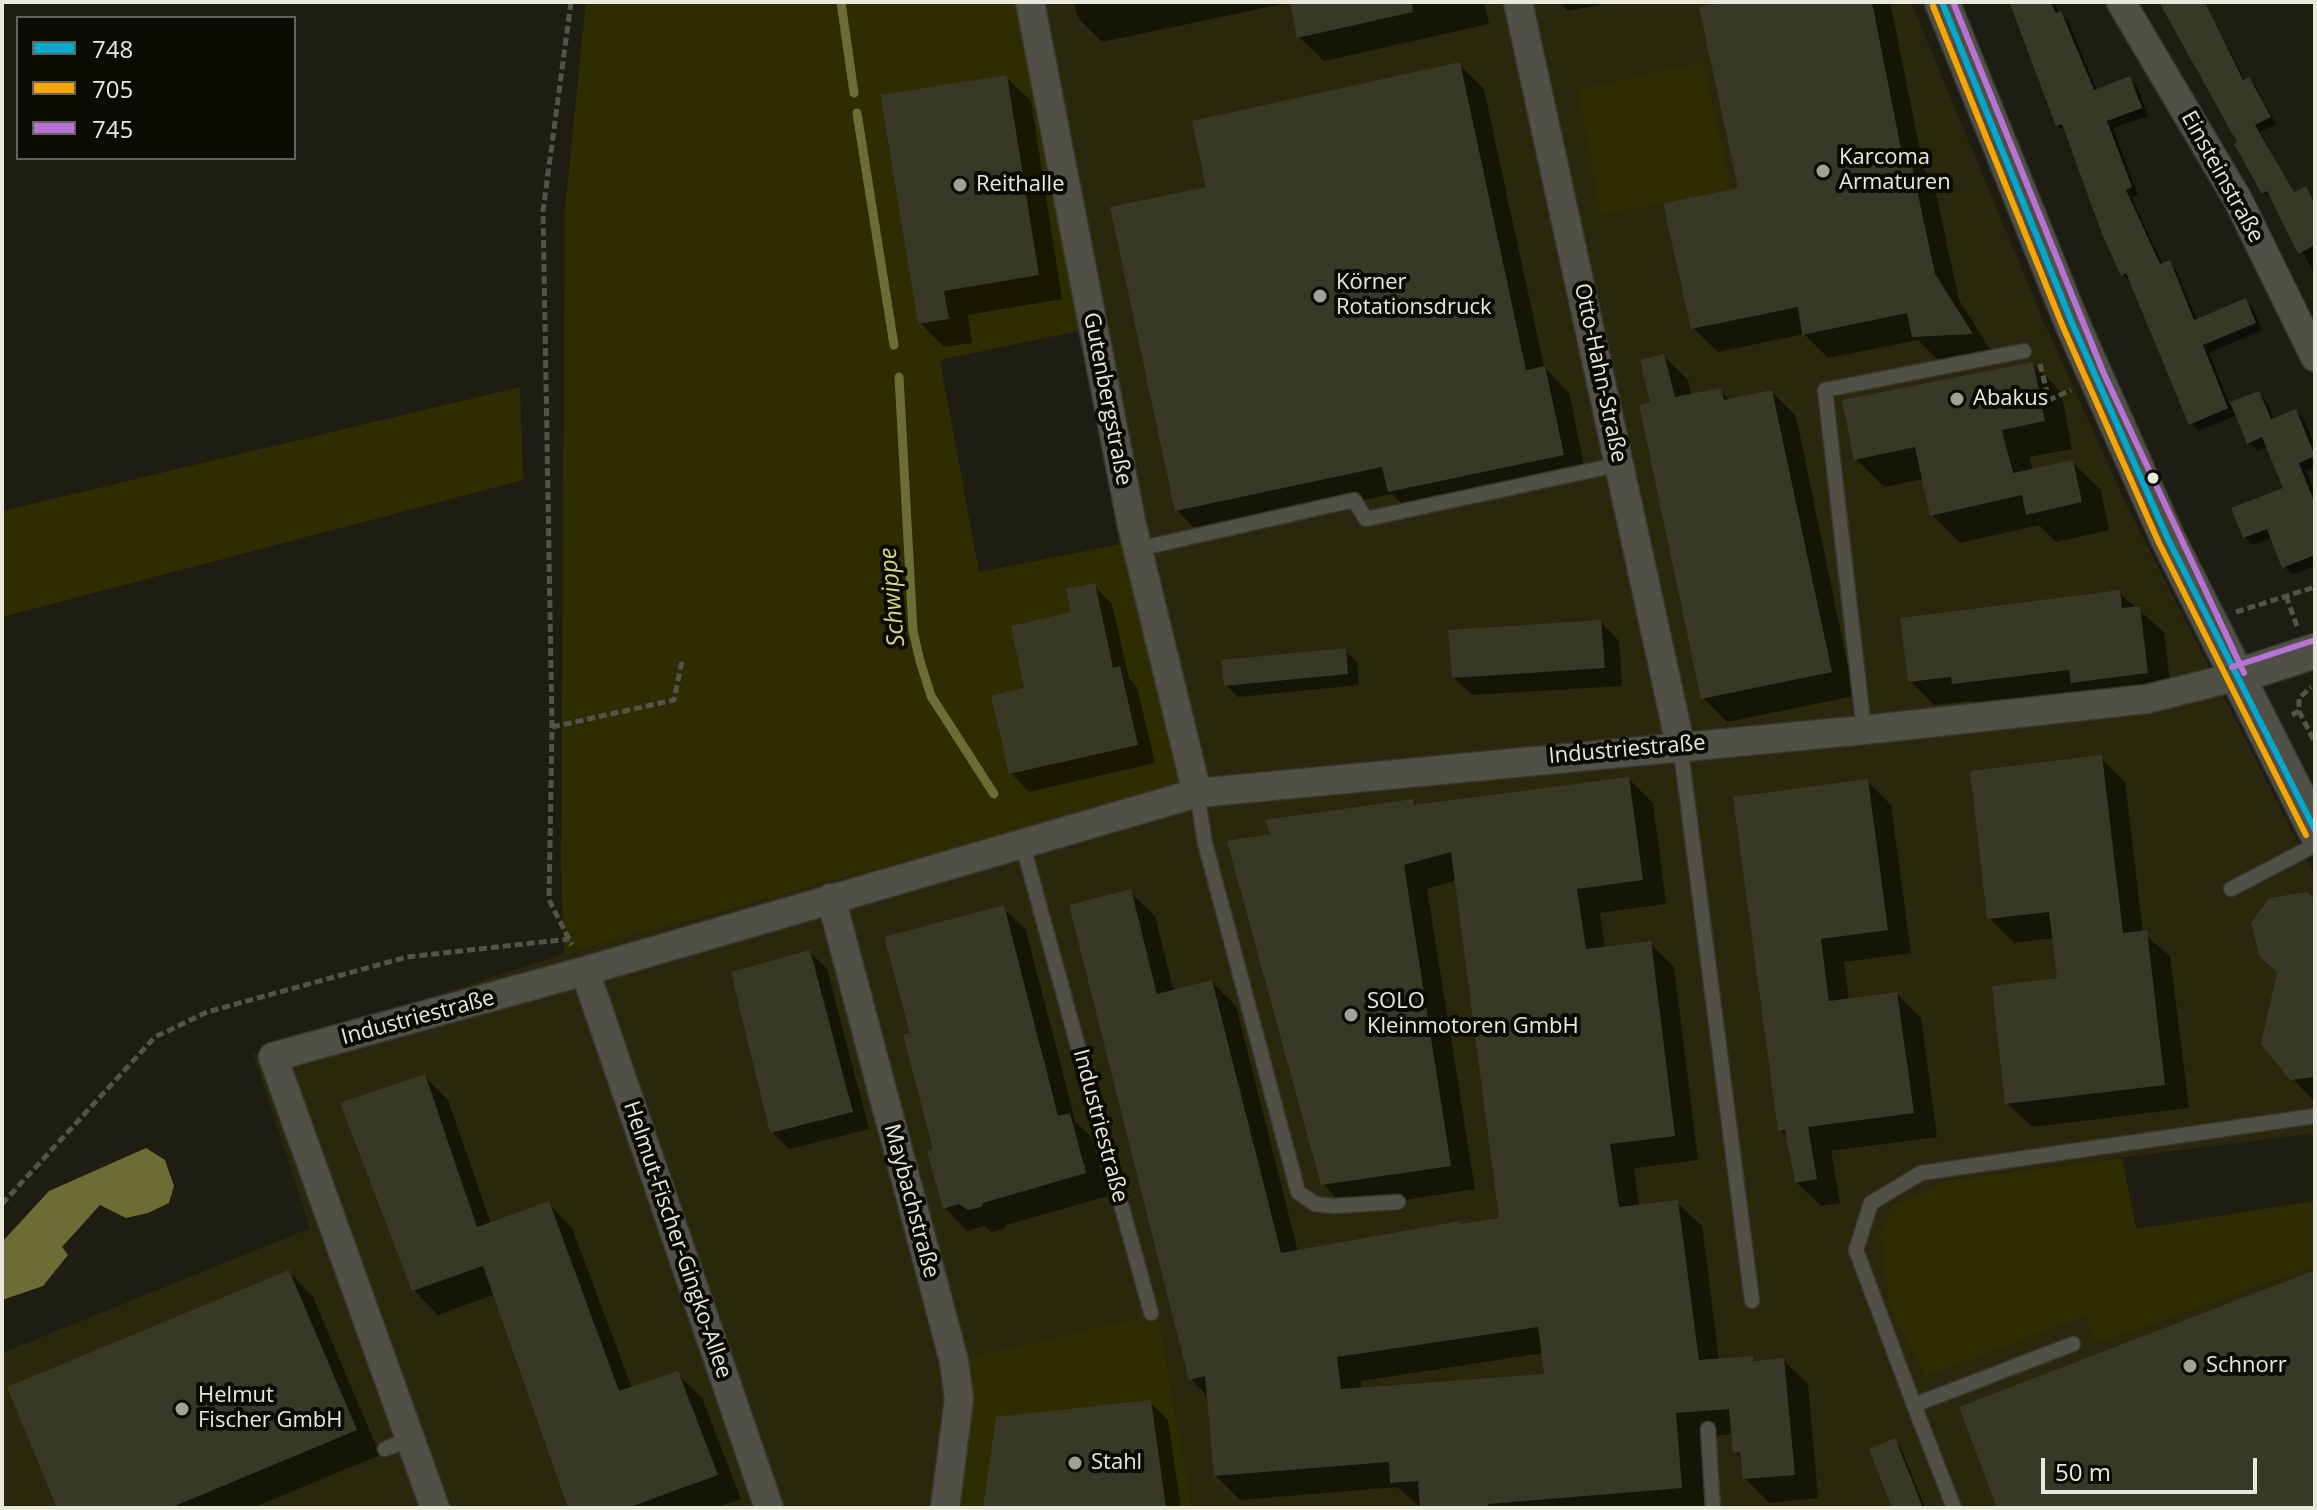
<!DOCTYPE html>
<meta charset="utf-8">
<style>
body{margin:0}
#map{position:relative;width:2317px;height:1510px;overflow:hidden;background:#1d1d11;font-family:"Open Sans",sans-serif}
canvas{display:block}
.frame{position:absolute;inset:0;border:4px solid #e9e9db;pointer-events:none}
.legend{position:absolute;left:16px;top:16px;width:280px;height:144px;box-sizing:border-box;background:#0b0b04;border:2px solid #64645a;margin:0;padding:10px 14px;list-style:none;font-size:24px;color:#e9e9db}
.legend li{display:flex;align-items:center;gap:16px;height:40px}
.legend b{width:40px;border:2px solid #64645a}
.scale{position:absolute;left:2041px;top:1458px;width:216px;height:36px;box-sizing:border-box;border:4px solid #e9e9db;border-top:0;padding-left:10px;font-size:24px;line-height:28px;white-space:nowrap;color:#e9e9db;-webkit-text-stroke:6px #0b0b04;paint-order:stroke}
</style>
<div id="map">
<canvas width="2317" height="1510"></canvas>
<div class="frame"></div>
<ul class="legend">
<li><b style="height:10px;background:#00a9ce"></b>748</li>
<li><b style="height:10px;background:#f7a600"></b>705</li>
<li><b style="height:10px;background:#b673d3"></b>745</li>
</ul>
<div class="scale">50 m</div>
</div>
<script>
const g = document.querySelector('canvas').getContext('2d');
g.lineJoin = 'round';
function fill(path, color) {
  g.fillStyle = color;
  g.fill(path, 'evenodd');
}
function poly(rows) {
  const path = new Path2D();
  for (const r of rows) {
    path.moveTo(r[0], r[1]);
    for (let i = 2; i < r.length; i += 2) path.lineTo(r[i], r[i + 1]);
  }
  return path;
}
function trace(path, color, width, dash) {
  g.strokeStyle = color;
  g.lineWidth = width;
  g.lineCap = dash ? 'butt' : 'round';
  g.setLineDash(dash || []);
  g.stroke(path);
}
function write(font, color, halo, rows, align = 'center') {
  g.font = font + ' "Open Sans",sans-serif';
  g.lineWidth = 8;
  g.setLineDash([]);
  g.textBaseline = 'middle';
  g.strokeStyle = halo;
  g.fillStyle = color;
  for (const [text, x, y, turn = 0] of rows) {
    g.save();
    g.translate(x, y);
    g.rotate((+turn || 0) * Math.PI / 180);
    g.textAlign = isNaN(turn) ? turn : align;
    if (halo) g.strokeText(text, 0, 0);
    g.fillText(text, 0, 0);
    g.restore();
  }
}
const built = poly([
 [1023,2,1911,2,2043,320,2128,508,2315,877,2315,1133,1948,1180,1927,1375,2085,1317,2099,1344,2315,1267,2315,1508,1192,1508,1158,1314,932,1508,451,1508,447,1497,419,1508,2,1508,2,1353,310,1228,253,1054,564,954,1201,781]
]);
const green = poly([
 [586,2,1023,2,1201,781,564,954,561,868,565,207],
 [1007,75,1039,275,944,291,949,319,918,324,880,96],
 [1078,331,1121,544,979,572,940,360],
 [1703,62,1731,189,1601,215,1578,90],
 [520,387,523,480,2,617,2,511],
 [2122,1158,2136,1229,2315,1201,2315,1267,2098,1344,2084,1317,1926,1376,1890,1311,1881,1233,1898,1206,1948,1180],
 [1158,1314,1192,1508,932,1508,954,1361]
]);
const water = poly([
 [146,1148,165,1160,174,1186,169,1203,148,1213,126,1218,100,1205,62,1247,68,1255,43,1286,2,1300,2,1242,49,1191]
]);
const shadow = poly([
 [1074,2,1292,2,1102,42,1078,18],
 [1292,2,1484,2,1489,24,1324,61,1299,37],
 [1561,2,1599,2,1600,5,1567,11],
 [1734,2,1890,2,1924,170,1933,179,1959,300,1995,357,1938,360,1918,340,1828,358,1804,334,1718,352,1693,328,1740,190],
 [2008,2,2054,2,2059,14,2068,20,2097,91,2130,79,2137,86,2148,116,2113,128,2138,195,2131,197,2163,265,2169,263,2176,270,2197,320,2246,301,2253,308,2262,330,2209,353,2230,405,2258,393,2267,402,2274,420,2295,411,2304,419,2315,447,2315,467,2306,471,2315,494,2315,566,2292,575,2284,566,2273,537,2253,545,2245,537,2286,489,2268,446,2257,451,2249,443,2237,415,2198,431,2191,423,2130,282,2123,274,2067,132,2057,125],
 [2168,2,2205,2,2245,81,2249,80,2255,86,2276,124,2260,132,2295,194,2306,189,2315,201,2315,275,2273,198,2264,193],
 [1459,64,1484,89,1544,367,1569,393,1587,479,1414,516,1392,494,1201,535,1177,510,1208,188],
 [1006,77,1031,101,1062,299,968,315,972,343,944,347,920,323],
 [1664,356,1688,380,1691,396,1720,390,1731,401,1772,392,1796,416,1854,696,1727,722,1703,698,1653,404],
 [2033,364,2061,392,2072,449,2029,457,2033,471,2072,462,2101,490,2109,530,2056,542,2039,525,1960,543,1932,515,1924,479,1884,487,1856,459],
 [1094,585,1112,604,1129,678,1137,687,1155,763,1029,792,1011,773,1027,690],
 [2119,593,2164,632,2172,697,1978,707,1972,701,1934,705,1910,681],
 [1601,622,1619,641,1622,686,1472,695,1453,677],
 [1345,650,1357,662,1359,685,1238,697,1226,685],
 [2101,758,2125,782,2143,933,2170,956,2189,1108,2032,1127,2007,1103,2059,980,2054,938,2014,943,1989,918],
 [1629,779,1653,803,1666,904,1600,913,1605,949,1650,943,1674,967,1698,1160,1634,1168,1639,1207,1677,1202,1702,1226,1719,1361,1783,1360,1808,1384,1818,1498,1769,1503,1745,1478,1743,1460,1735,1452,1733,1434,1700,1437,1705,1508,1422,1508,1397,1487,1240,1500,1215,1475,1209,1398,1191,1379,1130,892,1155,916,1174,992,1212,982,1236,1006,1298,1252,1501,1220,1457,880,1427,889,1475,1189,1347,1209,1323,1184,1273,835,1412,801,1418,807],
 [1543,1353,1546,1376,1362,1390,1361,1381],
 [1867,781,1891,805,1911,953,1844,962,1849,1001,1897,994,1921,1018,1937,1137,1831,1151,1840,1203,1821,1206,1796,1182,1789,1139,1780,1130,1735,798],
 [2315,903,2315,1102,2292,1078],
 [1003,908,1026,930,1075,1121,1092,1138,1108,1196,1006,1225,1004,1229,992,1232,984,1226,967,1231,945,1208,912,1034],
 [810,952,827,969,869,1129,789,1149,772,1132],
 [424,1076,448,1100,491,1224,548,1203,572,1228,632,1388,677,1374,702,1398,741,1499,716,1508,570,1508,495,1294,438,1315,414,1290],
 [289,1272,313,1297,380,1455,252,1508,59,1508],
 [1150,1402,1168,1420,1181,1508,985,1508],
 [1895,1441,1900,1446,1925,1508,1895,1508]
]);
const stream = poly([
 [841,2,854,93],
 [857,113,894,345],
 [899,377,913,631,920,661,931,696,994,794]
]);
const building = poly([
 [1290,2,1412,2,1413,12,1297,38],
 [1723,2,1872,2,1902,154,1909,152,1935,274,1973,334,1912,337,1907,313,1802,335,1798,307,1691,329,1663,203,1738,188,1699,7],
 [2009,2,2051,2,2056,13,2061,11,2094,90,2130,76,2142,108,2107,121,2132,187,2126,190,2160,264,2170,260,2194,320,2246,298,2256,323,2203,345,2228,408,2189,425,2126,273,2121,276,2102,234,2062,124,2056,126],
 [2159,2,2205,2,2243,80,2249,77,2271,117,2255,125,2294,192,2306,186,2315,204,2315,245,2298,254,2267,191,2262,194,2234,144,2237,142],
 [1460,62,1526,370,1545,366,1564,455,1388,492,1382,467,1175,511,1110,207,1206,187,1192,121],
 [1007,75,1039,275,944,291,949,319,918,324,880,95],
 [1664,354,1675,397,1721,388,1724,400,1772,390,1832,672,1701,699,1639,405,1650,402,1640,360],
 [2033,362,2045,421,2002,430,2013,473,2073,460,2082,502,2026,515,2022,495,1930,516,1915,447,1854,460,1842,400],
 [2259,391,2271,419,2296,409,2315,456,2299,463,2315,504,2315,555,2282,568,2267,529,2243,538,2231,508,2283,488,2262,437,2247,444,2230,402],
 [1095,583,1113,668,1120,666,1138,745,1009,774,991,696,1024,688,1011,626,1071,612,1066,589],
 [2120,590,2122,608,2140,606,2148,673,2071,683,2069,670,1952,684,1951,677,1908,682,1900,618],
 [1601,620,1605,668,1452,678,1448,630],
 [1346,648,1348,674,1224,686,1221,660],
 [2102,755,2123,933,2147,930,2165,1085,2005,1104,1992,986,2057,978,2049,912,1987,919,1970,771],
 [1629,777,1643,880,1577,889,1586,949,1651,941,1675,1136,1610,1144,1619,1207,1678,1200,1699,1360,1753,1356,1753,1361,1784,1358,1795,1475,1743,1479,1740,1452,1733,1453,1729,1409,1676,1413,1682,1488,1488,1504,1489,1508,1420,1508,1418,1481,1390,1483,1389,1462,1214,1476,1205,1376,1189,1380,1069,905,1131,889,1157,994,1212,980,1281,1253,1460,1221,1461,1224,1499,1218,1451,852,1404,865,1451,1166,1321,1185,1227,841,1270,834,1265,820,1413,799,1414,805],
 [1538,1327,1544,1374,1341,1389,1337,1357],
 [1868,779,1888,930,1821,939,1829,1001,1897,992,1914,1113,1808,1127,1817,1179,1795,1183,1785,1130,1778,1131,1733,797],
 [2307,892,2315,900,2315,1077,2290,1080,2261,1044,2277,972,2259,956,2251,923,2269,898],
 [1004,905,1058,1116,1070,1113,1086,1173,983,1203,981,1207,968,1210,959,1204,943,1209,927,1151,933,1149,903,1035,910,1033,884,937],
 [810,950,853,1112,770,1133,731,972],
 [425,1074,477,1227,549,1201,619,1391,678,1371,718,1475,627,1508,568,1508,483,1266,412,1291,340,1103],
 [289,1270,357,1430,170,1508,57,1508,7,1387],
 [2315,1270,2315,1508,1997,1508,1959,1407],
 [1151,1400,1166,1508,983,1508,996,1417],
 [1895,1438,1923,1508,1892,1508,1869,1449]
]);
const path = poly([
 [571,2,543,211,552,727,549,900,572,945],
 [2040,364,2049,400,2071,390],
 [2286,596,2297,626],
 [2236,612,2315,587],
 [2299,711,2315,743],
 [2292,715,2299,711,2299,698,2311,687],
 [552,727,674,700,682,661],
 [2,1204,155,1037,207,1012,407,957,569,939]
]);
const service = poly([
 [1138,549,1354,500,1366,519,1621,464],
 [1864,730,1825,390,2024,351],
 [1680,744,1752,1301],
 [1197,793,1205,843,1298,1192,1315,1204,1334,1206,1398,1202],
 [1023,846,1151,1313],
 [2231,889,2315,845],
 [2073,1344,1914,1405,1856,1250,1871,1203,1921,1173,2315,1116],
 [1914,1405,1954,1508],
 [1708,1429,1713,1508],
 [385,1449,410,1439]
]);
const minor = poly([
 [1030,2,1132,526,1197,793],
 [1518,2,1680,744],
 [2121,2,2238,200,2315,357],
 [831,898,954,1361,959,1399,945,1508],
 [585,971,769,1508],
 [435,1508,273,1057,585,971,1197,793,1864,730,2147,699,2235,677]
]);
const tertiary = poly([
 [1942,2,2072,323,2168,539,2315,830],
 [2235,677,2315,651]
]);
const bus1 = poly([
 [1942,2,2072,323,2168,539,2315,830]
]);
const bus2 = poly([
 [1933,6,2063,327,2159,543,2306,835]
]);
const bus3 = poly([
 [1953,2,2104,374,2244,673],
 [2232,667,2312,641]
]);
const markers = [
 [1823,171,8,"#a2a294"],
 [960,185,8,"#a2a294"],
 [1320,296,8,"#a2a294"],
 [1957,399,8,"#a2a294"],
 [2153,478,7,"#e9e9db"],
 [1351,1015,8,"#a2a294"],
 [2190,1366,8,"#a2a294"],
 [182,1409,8,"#a2a294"],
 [1075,1463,8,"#a2a294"]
];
const poiNames = [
 ["Karcoma",1839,158],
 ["Armaturen",1839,183],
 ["Reithalle",976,185],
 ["Körner",1336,283],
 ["Rotationsdruck",1336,308],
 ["Abakus",1973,399],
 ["SOLO",1367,1002],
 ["Kleinmotoren GmbH",1367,1027],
 ["Schnorr",2206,1366],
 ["Helmut",198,1396],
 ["Fischer GmbH",198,1421],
 ["Stahl",1091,1463]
];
const streetNames = [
 ["Einsteinstraße",2222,177,61],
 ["Otto-Hahn-Straße",1600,373,78],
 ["Gutenbergstraße",1107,399,79],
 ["Industriestraße",1627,750,-5],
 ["Industriestraße",418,1018,-15],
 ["Industriestraße",1100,1126,75],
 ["Maybachstraße",911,1201,75],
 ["Helmut-Fischer-Gingko-Allee",677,1240,71]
];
const waterNames = [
 ["Schwippe",893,597,-95]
];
fill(built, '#28280c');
fill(green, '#2e2d02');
fill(water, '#6c6c35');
fill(shadow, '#0007');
trace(stream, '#6c6c35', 9);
fill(building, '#383827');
trace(service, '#383830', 17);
trace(minor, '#383830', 31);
trace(tertiary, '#383830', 37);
trace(path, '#53534a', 5, [8, 4]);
trace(service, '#505047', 14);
trace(minor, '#505047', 28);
trace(tertiary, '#505047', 34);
trace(bus1, '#00a9ce', 6);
trace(bus2, '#f7a600', 6);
trace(bus3, '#b673d3', 6);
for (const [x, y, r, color] of markers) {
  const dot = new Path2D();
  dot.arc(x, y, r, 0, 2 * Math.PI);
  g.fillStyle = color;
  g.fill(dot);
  trace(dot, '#0b0b04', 3);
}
write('22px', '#e9e9db', '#0b0b04', poiNames, 'left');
write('22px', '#e9e9db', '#0b0b04', streetNames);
write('italic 24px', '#d7d880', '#0b0b04', waterNames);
</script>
